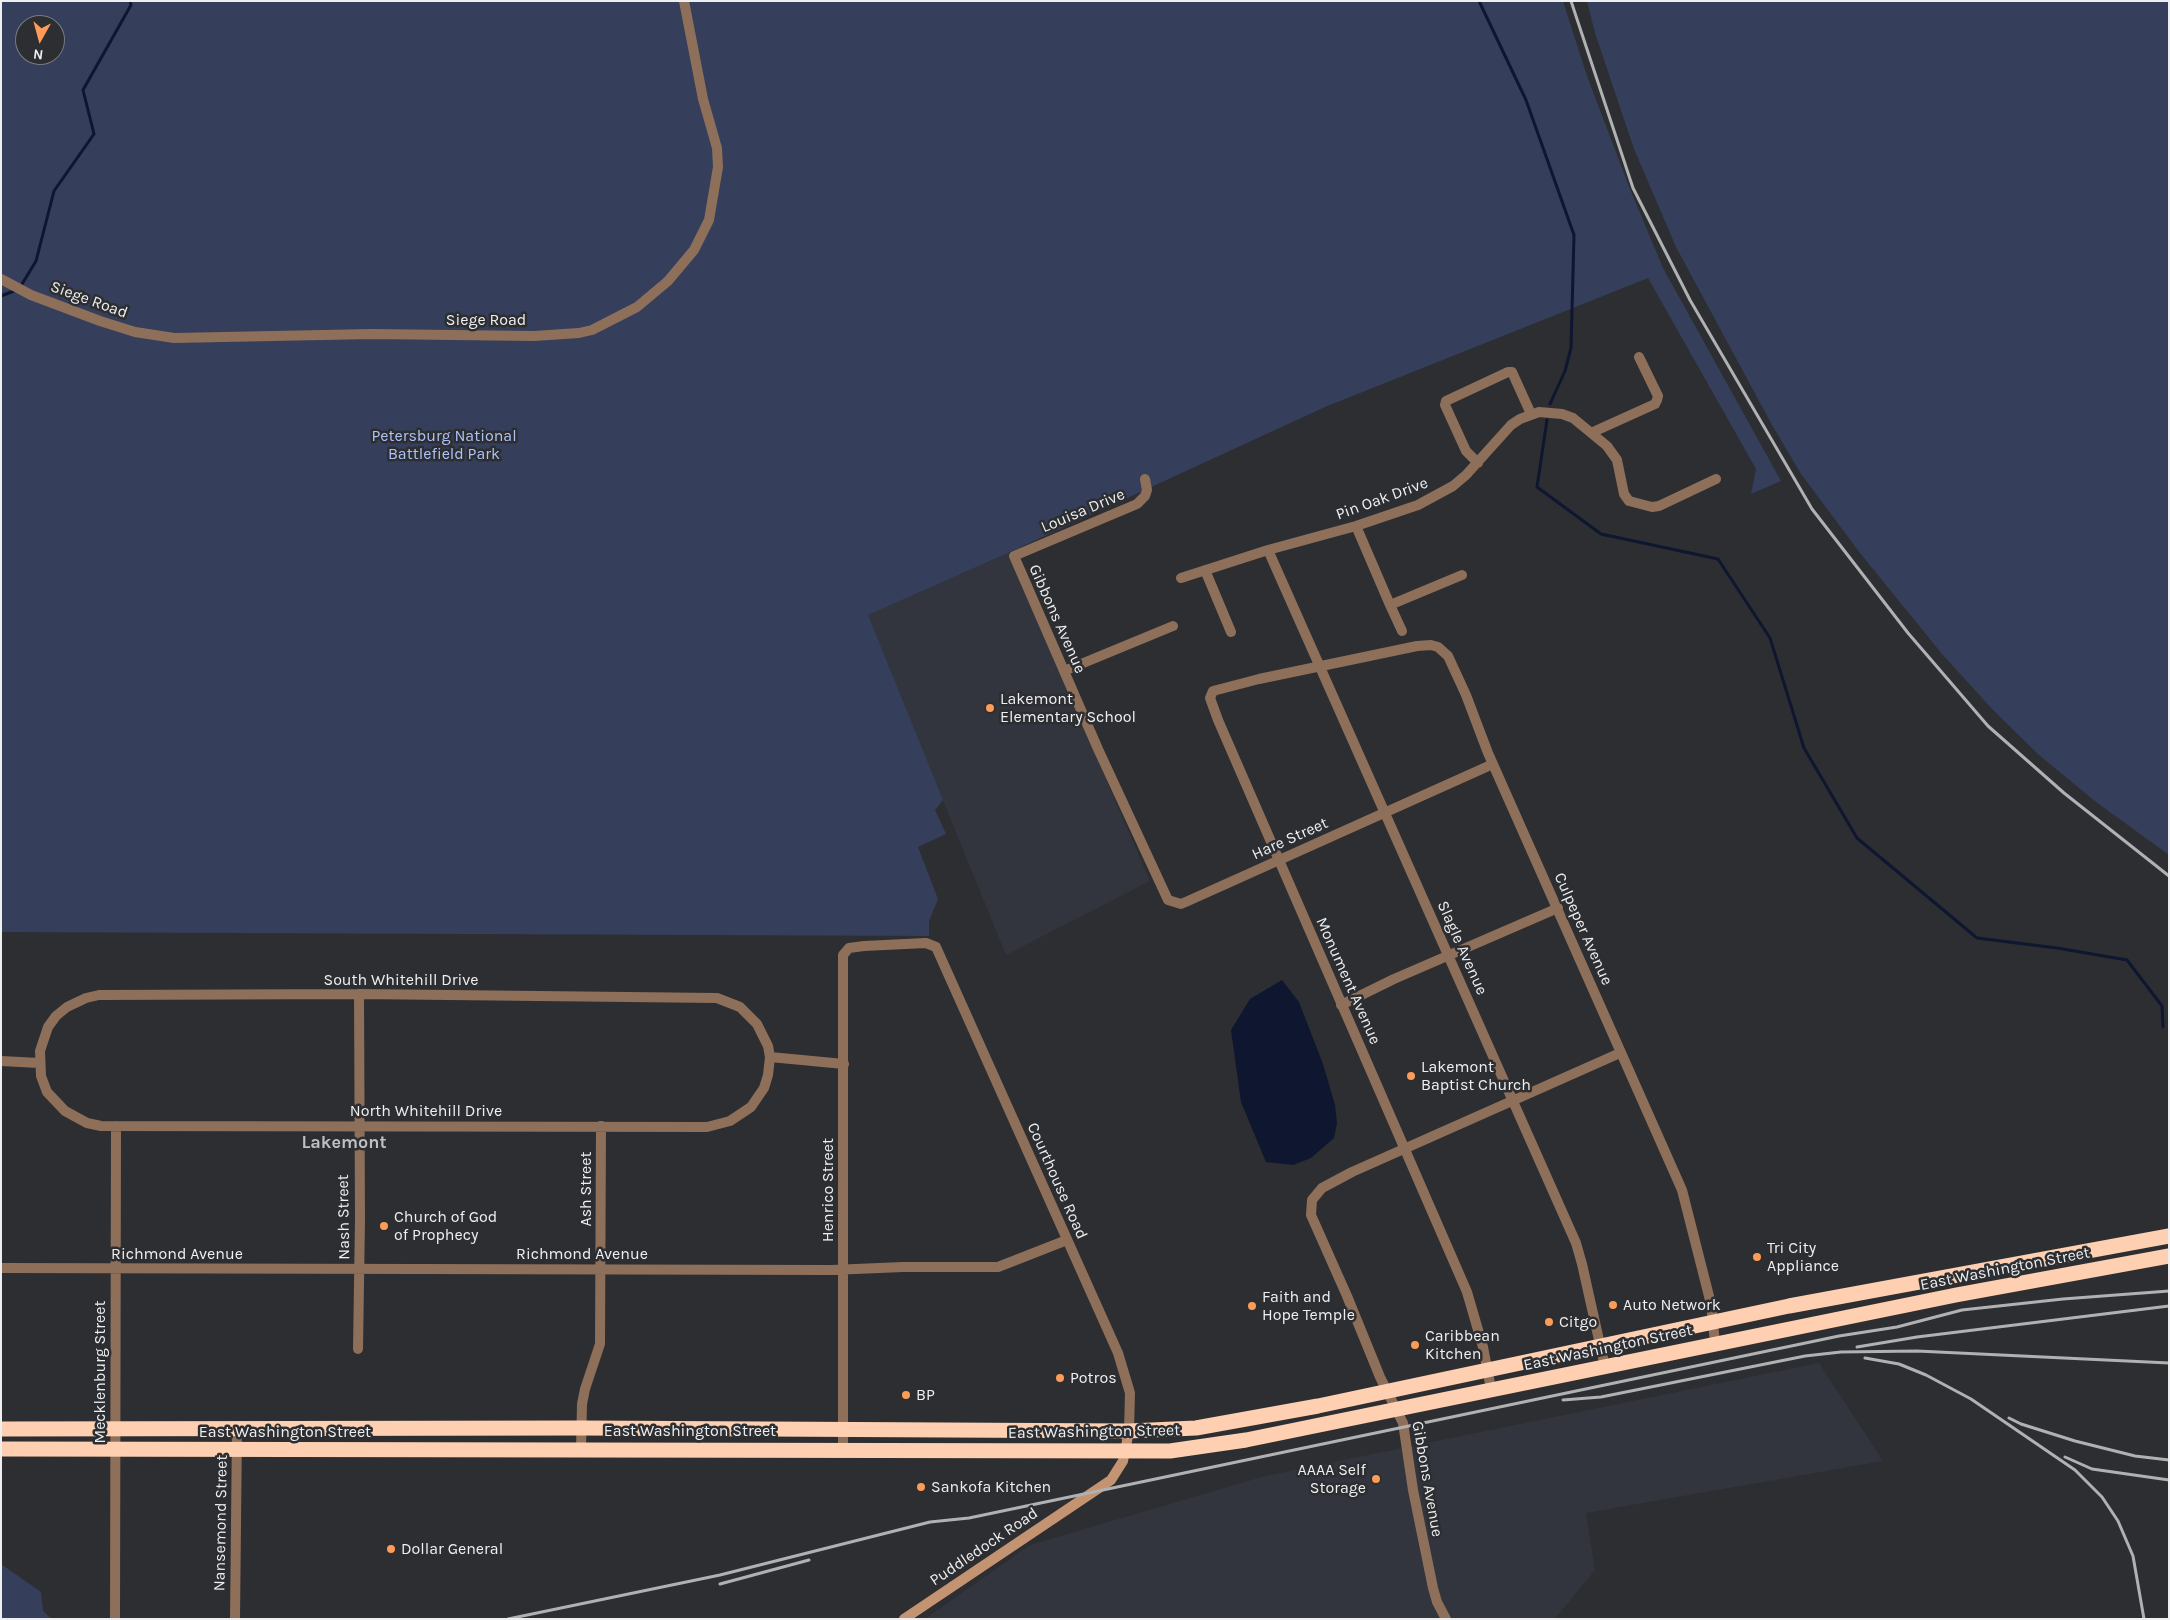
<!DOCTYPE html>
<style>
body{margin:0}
#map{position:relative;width:2170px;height:1620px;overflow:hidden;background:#2d2e31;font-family:Karla,sans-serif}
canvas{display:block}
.frame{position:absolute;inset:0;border:2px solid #eeeff1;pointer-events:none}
.north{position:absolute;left:15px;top:15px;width:50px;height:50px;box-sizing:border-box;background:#2d2e31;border:1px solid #7a7b7e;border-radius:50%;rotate:187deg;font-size:14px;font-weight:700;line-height:20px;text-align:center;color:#eeeff1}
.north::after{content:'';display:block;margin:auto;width:18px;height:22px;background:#fd9c56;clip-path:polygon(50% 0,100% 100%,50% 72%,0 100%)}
</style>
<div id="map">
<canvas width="2170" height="1620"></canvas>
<div class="frame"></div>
<div class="north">N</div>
</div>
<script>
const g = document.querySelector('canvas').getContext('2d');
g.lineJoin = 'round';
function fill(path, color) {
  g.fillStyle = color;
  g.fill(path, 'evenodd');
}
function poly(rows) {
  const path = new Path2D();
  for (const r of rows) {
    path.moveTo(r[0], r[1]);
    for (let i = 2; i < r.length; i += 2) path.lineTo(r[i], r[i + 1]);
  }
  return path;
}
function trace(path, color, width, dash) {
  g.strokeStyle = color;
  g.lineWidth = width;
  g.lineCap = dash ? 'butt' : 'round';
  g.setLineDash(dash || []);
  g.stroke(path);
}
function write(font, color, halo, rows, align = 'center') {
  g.font = font + ' Karla,sans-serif';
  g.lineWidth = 5;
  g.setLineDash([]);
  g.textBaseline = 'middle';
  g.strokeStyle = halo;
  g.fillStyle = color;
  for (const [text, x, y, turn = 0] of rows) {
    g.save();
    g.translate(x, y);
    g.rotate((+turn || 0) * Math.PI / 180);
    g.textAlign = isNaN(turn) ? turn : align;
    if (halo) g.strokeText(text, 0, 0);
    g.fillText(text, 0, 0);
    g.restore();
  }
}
const built = poly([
 [1008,553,1150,881,1006,955,867,615],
 [1819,1363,1883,1461,1586,1513,1595,1570,1555,1619,925,1619,1030,1545,1265,1476]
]);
const green = poly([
 [1,1,1563,1,1587,76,1630,189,1663,268,1781,481,1751,494,1756,469,1648,278,1325,407,1008,553,868,615,943,800,935,810,946,834,918,847,938,899,929,921,929,936,1,932],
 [25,25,55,25,55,55,25,55],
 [1587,1,2169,1,2169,855,2096,802,2039,755,1993,710,1942,654,1860,553,1801,474,1772,425,1676,247,1634,149,1595,33],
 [1,1564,41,1592,43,1611,52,1619,1,1619]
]);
const water = poly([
 [1282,980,1299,1002,1323,1064,1335,1105,1337,1123,1334,1138,1311,1158,1293,1165,1266,1162,1241,1102,1231,1030,1250,999]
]);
const stream = poly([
 [1479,1,1526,100,1574,235,1571,348,1565,371,1550,404],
 [1,296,19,289,36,261,54,191,94,134,83,90,131,5,130,1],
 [1547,420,1537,487,1601,534,1718,559,1770,638,1804,748,1857,838,1977,938,2057,948,2127,960,2162,1006,2163,1027]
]);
const street = poly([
 [1,279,31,295,100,321,135,332,174,338,372,334,534,336,579,333,592,330,637,307,668,281,694,250,709,220,718,167,717,148,703,99,684,1],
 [1593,432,1655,404,1657,400,1658,396,1639,357],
 [1478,463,1466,451,1445,405,1446,401,1508,372,1512,372,1531,414],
 [1145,479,1147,490,1145,496,1137,504,1014,556,1098,749,1168,900,1181,904,1188,901,1493,764],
 [1356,526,1390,605,1462,575],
 [1268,550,1576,1243,1582,1264,1605,1367],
 [1205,570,1231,632],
 [1181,578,1268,550,1356,526,1418,505,1453,486,1466,475,1511,425,1520,419,1539,412,1562,414,1573,418,1607,446,1617,460,1624,494,1629,501,1652,507,1659,506,1716,479],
 [1390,605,1402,631],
 [1064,671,1173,626],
 [359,994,717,998,740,1007,757,1024,768,1046,770,1057,768,1075,764,1088,751,1107,730,1121,707,1127,101,1126,87,1123,65,1111,47,1092,41,1076,40,1051,48,1027,56,1016,67,1007,86,998,99,995,359,994],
 [1341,1005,1394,979,1558,908],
 [770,1057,844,1064],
 [1,1061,39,1063],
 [1,1268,832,1270,903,1267,998,1267,1067,1240],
 [358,1349,360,1219,359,994],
 [1491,1389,1483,1347,1467,1292,1218,720,1210,698,1213,691,1259,679,1417,646,1431,645,1438,647,1448,656,1466,695,1488,753,1682,1190,1711,1304,1715,1343],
 [581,1449,582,1404,585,1389,600,1344,601,1126],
 [843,1450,843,955,849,948,864,946,926,943,936,947,1118,1353,1130,1393,1129,1431],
 [115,1619,116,1126],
 [235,1619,237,1428],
 [1446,1619,1437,1602,1433,1588,1413,1490,1403,1423,1380,1377,1347,1296,1311,1215,1312,1200,1322,1188,1352,1172,1620,1053]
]);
const secondary = poly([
 [904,1619,1111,1480,1123,1461,1129,1431]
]);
const highway = poly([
 [1,1429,581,1428,1129,1431,1196,1428,1318,1406,1789,1306,2169,1236],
 [1,1449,1170,1451,1246,1440,1956,1295,2169,1256]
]);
const rail = poly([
 [1571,1,1633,188,1690,300,1812,509,1908,633,1988,726,2064,793,2169,876],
 [1857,1347,1917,1337,2169,1306],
 [1865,1358,1899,1364,1926,1375,1971,1399,2075,1470,2102,1497,2118,1521,2133,1556,2144,1619],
 [1563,1400,1601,1397,1805,1356,1841,1352,1917,1351,2169,1363],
 [2009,1418,2021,1424,2075,1441,2135,1456,2169,1460],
 [2065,1457,2092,1469,2169,1480],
 [720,1584,809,1560],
 [508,1619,720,1575,930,1522,969,1518,1839,1336,1897,1327,1962,1310,2063,1299,2169,1291]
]);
const markers = [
 [990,708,5,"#fd9c56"],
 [1411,1076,5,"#fd9c56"],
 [384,1226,5,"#fd9c56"],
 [1757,1257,5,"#fd9c56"],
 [1613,1305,5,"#fd9c56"],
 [1252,1306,5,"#fd9c56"],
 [1549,1322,5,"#fd9c56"],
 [1415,1345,5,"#fd9c56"],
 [1060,1378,5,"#fd9c56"],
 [906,1395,5,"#fd9c56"],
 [1376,1479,5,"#fd9c56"],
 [921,1487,5,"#fd9c56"],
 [391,1549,5,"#fd9c56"]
];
const streetNames = [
 ["Siege Road",89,300,20],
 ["Siege Road",486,320],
 ["Pin Oak Drive",1382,499,-20],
 ["Louisa Drive",1083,511,-23],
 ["Gibbons Avenue",1057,619,66],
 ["Hare Street",1290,839,-24],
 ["Culpeper Avenue",1583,929,66],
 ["Slagle Avenue",1462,948,66],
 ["South Whitehill Drive",401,980],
 ["Monument Avenue",1348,981,66],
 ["North Whitehill Drive",426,1111],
 ["Courthouse Road",1057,1181,66],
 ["Ash Street",586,1189,-90],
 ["Henrico Street",828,1190,-90],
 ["Nash Street",344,1217,-91],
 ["Richmond Avenue",177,1254],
 ["Richmond Avenue",582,1254],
 ["East Washington Street",2005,1269,-11],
 ["East Washington Street",1608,1348,-12],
 ["Mecklenburg Street",100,1372,-90],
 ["East Washington Street",690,1431],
 ["East Washington Street",285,1432],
 ["East Washington Street",1094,1432,-1],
 ["Gibbons Avenue",1427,1479,80],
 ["Nansemond Street",221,1523,-89],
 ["Puddledock Road",984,1547,-34]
];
const parkNames = [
 ["Petersburg National",444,436],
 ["Battlefield Park",444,454]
];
const poiNames = [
 ["Lakemont",1000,699],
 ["Elementary School",1000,717],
 ["Lakemont",1421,1067],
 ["Baptist Church",1421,1085],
 ["Church of God",394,1217],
 ["of Prophecy",394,1235],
 ["Tri City",1767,1248],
 ["Appliance",1767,1266],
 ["Faith and",1262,1297],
 ["Hope Temple",1262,1315],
 ["Auto Network",1623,1305],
 ["Citgo",1559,1322],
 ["Caribbean",1425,1336],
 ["Kitchen",1425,1354],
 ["Potros",1070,1378],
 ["BP",916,1395],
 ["AAAA Self",1366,1470,"right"],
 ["Storage",1366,1488,"right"],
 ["Sankofa Kitchen",931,1487],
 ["Dollar General",401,1549]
];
const neighbourhoodNames = [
 ["Lakemont",344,1143]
];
fill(built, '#32353e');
fill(green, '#353f5b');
fill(water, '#0e1630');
trace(stream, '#0e1630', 3);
trace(street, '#8e6f5a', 10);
trace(secondary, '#c49372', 10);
trace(highway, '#fed0b1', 15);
trace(rail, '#b0b1b3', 3);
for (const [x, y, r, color] of markers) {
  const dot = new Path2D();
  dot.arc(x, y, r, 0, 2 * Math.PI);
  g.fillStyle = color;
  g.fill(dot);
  trace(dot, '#2d2e31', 2);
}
write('16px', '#eeeff1', '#2d2e31', streetNames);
write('16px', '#adc2f9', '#2d2e31', parkNames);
write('16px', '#eeeff1', '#2d2e31', poiNames, 'left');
write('bold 18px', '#bdbfc3', '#2d2e31', neighbourhoodNames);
</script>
